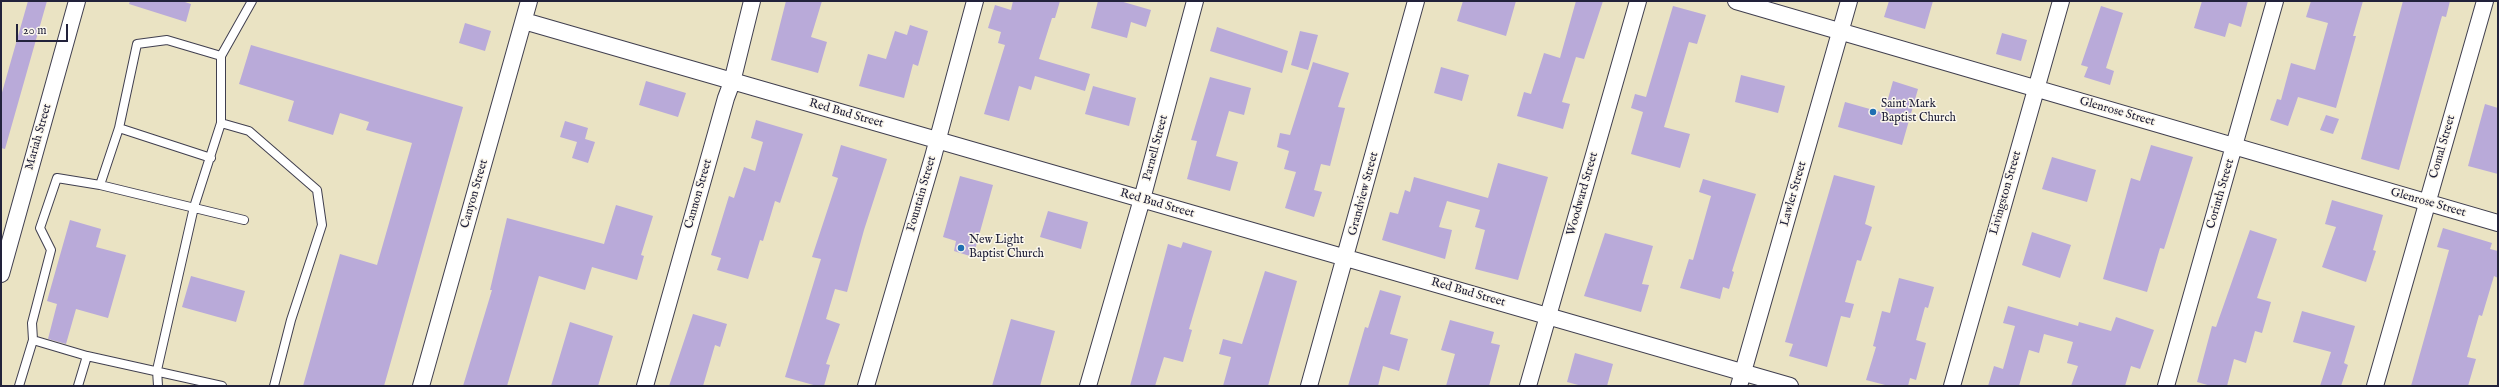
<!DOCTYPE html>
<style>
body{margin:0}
#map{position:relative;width:2499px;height:387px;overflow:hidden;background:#eae3c3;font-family:"IM FELL English",serif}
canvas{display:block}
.frame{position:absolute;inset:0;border:2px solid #22223b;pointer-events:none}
.scale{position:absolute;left:16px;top:24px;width:52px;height:18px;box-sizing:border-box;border:2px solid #22223b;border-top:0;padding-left:5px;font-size:12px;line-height:14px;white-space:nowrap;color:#22223b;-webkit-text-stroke:3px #fbf7ec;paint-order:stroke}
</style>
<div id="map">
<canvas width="2499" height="387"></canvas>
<div class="frame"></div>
<div class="scale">20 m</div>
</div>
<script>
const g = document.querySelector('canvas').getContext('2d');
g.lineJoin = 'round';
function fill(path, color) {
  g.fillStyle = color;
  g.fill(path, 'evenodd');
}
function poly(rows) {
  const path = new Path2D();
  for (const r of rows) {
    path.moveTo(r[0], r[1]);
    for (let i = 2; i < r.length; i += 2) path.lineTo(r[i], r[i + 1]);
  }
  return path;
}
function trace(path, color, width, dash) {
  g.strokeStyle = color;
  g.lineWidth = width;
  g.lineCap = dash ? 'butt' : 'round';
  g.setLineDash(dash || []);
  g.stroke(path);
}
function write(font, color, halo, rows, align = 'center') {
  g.font = font + ' "IM FELL English",serif';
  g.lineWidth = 3;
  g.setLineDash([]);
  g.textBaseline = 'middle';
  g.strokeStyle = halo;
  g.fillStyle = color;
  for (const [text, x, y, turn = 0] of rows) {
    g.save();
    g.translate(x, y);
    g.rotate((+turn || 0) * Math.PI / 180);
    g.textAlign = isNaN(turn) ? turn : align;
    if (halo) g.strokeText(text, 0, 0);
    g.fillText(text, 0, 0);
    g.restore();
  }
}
const building = poly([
 [28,1,47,1,5,149,1,148,1,96],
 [130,1,182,1,191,4,186,22,129,4],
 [786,1,822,1,811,37,827,42,818,73,771,60],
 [1013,1,1060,1,1055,18,1052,18,1039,59,1090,74,1085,91,1035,76,1031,90,1019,86,1009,121,984,114,1005,45,998,43,1001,32,988,28,995,5,1011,10],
 [1098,1,1120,1,1151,10,1146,27,1131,22,1127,38,1091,28],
 [1463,1,1516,1,1506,36,1457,21],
 [1576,1,1603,1,1584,59,1576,57,1562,102,1570,104,1563,129,1517,116,1524,92,1531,94,1544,53,1560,58],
 [1889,1,1933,1,1925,29,1884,17],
 [2202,1,2248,1,2241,27,2229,23,2225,37,2194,28],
 [2311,1,2363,1,2353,36,2356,36,2336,108,2298,97,2288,126,2270,120,2277,99,2281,100,2291,63,2315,70,2328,23,2306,17],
 [2403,1,2450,1,2446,17,2442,16,2399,170,2361,159],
 [1673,6,1706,15,1697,44,1689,42,1664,127,1690,134,1680,168,1631,154,1643,112,1631,108,1635,94,1646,97],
 [2101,6,2123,13,2106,68,2114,71,2110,85,2084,77,2088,67,2081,65],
 [465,23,491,31,485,51,459,43],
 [910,25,928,31,918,66,913,64,904,98,859,86,868,54,886,59,895,31,907,35],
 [1217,27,1288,51,1282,73,1210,51],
 [1300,31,1318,35,1308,70,1291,65],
 [2002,33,2027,40,2021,61,1996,54],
 [251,45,463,107,384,386,303,386,340,254,377,265,412,143,366,130,369,122,340,113,333,135,288,121,294,101,239,84],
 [1313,62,1349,73,1338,107,1345,108,1330,166,1321,164,1314,190,1322,192,1314,217,1285,208,1296,172,1284,169,1289,151,1277,147,1280,133,1290,135],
 [1441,67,1469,75,1462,101,1434,93],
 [1741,75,1785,86,1778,113,1735,102],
 [1210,77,1251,88,1244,115,1229,111,1216,156,1238,162,1230,191,1187,179,1197,141,1191,140],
 [646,81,686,93,678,117,639,105],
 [1893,81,1918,89,1902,145,1838,127,1845,102,1884,113],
 [1093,86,1136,98,1129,126,1085,114],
 [2485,104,2498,108,2498,174,2468,166],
 [2326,115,2339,119,2333,134,2320,130],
 [756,120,803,134,780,203,775,201,763,241,760,240,748,279,717,270,721,258,711,255,729,196,734,198,744,167,755,171,763,142,751,138],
 [565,121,588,128,585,139,595,142,588,163,572,158,577,142,560,137],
 [841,145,887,159,864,230,847,292,835,289,826,319,840,324,826,364,830,365,824,386,817,386,785,377,821,259,812,257,838,178,832,176],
 [2151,145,2193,157,2164,249,2160,248,2147,292,2103,279,2131,178,2140,181],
 [2052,157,2096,170,2087,202,2042,189],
 [1498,163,1548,177,1518,280,1475,269,1485,230,1475,227,1480,210,1447,201,1439,227,1452,230,1445,259,1382,240,1390,212,1398,214,1405,190,1410,192,1414,177,1488,198],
 [1834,175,1875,186,1865,224,1872,227,1861,261,1857,260,1845,302,1854,304,1850,318,1841,316,1827,367,1789,356,1793,344,1785,342],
 [960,176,993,185,973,257,954,251,956,241,943,237],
 [1703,179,1756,194,1732,271,1734,272,1729,289,1723,287,1720,299,1680,288,1689,259,1693,260,1711,196,1699,192],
 [2332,200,2383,215,2373,250,2376,251,2366,282,2322,267,2336,227,2325,224],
 [616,205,653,216,641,255,644,256,637,280,592,267,585,290,539,276,507,386,463,386,492,290,490,290,507,218,604,244],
 [1048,211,1088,222,1081,249,1040,237],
 [70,220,101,229,96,247,126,255,108,318,76,309,66,344,48,339,57,304,47,301],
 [2443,228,2492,243,2490,249,2498,251,2498,278,2494,276,2482,316,2479,315,2467,357,2476,359,2468,386,2411,386,2449,250,2437,247],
 [2250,230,2277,239,2257,298,2271,302,2262,333,2255,331,2246,363,2234,359,2227,386,2211,386,2197,382,2212,326,2216,327],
 [2032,232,2071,245,2060,278,2022,265],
 [1605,233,1653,246,1642,284,1649,285,1641,312,1584,296],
 [1183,242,1212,251,1189,329,1192,330,1183,362,1164,357,1155,386,1130,386,1168,244,1181,248],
 [1265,271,1297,281,1268,386,1223,386,1231,357,1219,354,1223,339,1242,344],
 [191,276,245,291,236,322,182,307],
 [1899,278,1934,287,1928,308,1925,307,1916,340,1926,343,1916,380,1910,378,1908,386,1889,386,1866,380,1876,347,1873,346,1882,311,1890,313],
 [1380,290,1401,296,1390,334,1408,339,1399,371,1383,366,1378,386,1348,386,1365,327,1368,328],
 [2008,306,2078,326,2079,322,2111,331,2116,317,2154,330,2140,369,2131,366,2125,386,2071,386,2078,366,2067,363,2073,342,2044,334,2039,353,2029,350,2019,386,1988,386,1994,366,2003,369,2015,326,2003,323],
 [2302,311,2355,326,2344,363,2348,365,2341,386,2320,386,2331,352,2293,342],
 [693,314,727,324,720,347,715,345,703,386,669,386],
 [1011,319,1055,331,1040,386,992,386],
 [1450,320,1494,332,1491,343,1500,345,1489,386,1446,386,1455,354,1441,350],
 [570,322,613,336,598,386,551,386],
 [1575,353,1613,364,1607,386,1582,386,1567,382]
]);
const lane = poly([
 [221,123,249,131,317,190,322,225,291,320,274,386],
 [119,128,211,158],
 [100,185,244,220],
 [33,340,87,356,222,386],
 [19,386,33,340,32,323,51,250,40,228,57,178,100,185,119,128,137,44,167,40,221,56],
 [78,386,87,356],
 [158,386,157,370,194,207,221,123,221,56,252,1]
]);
const street = poly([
 [1736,1,2498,223],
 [524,21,1790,386],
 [1,274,77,1],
 [421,386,529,1],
 [645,386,726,98,732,82,752,1],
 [866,386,933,157,975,1],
 [1088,386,1142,199,1195,1],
 [1309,386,1416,1],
 [1528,386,1638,1],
 [1739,386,1849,1],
 [1952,386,2061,1],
 [2166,386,2275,1],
 [2375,386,2485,1]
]);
const markers = [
 [1873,112,4,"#1f6fb2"],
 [961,248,4,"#1f6fb2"]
];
const poiNames = [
 ["Saint Mark",1881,105],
 ["Baptist Church",1881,119],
 ["New Light",969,241],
 ["Baptist Church",969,255]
];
const streetNames = [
 ["Glenrose Street",2117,112,16],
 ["Red Bud Street",846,114,16],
 ["Mariah Street",39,137,-74],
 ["Comal Street",2443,147,-74],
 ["Parnell Street",1156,148,-75],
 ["Livingston Street",2006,193,-74],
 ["Canyon Street",475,194,-74],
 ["Cannon Street",699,194,-74],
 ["Fountain Street",922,194,-74],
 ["Grandview Street",1364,194,-75],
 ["Woodward Street",1583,194,-74],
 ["Lawler Street",1794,194,-74],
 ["Corinth Street",2221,194,-74],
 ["Glenrose Street",2428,203,16],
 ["Red Bud Street",1157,204,16],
 ["Red Bud Street",1468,293,16]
];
fill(building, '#b9aad9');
trace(lane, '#403f4f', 10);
trace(street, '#403f4f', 18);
trace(lane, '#fff', 8);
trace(street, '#fff', 16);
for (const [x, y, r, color] of markers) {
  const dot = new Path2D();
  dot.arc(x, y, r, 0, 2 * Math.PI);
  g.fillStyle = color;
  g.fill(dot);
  trace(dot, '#fbf7ec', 1.5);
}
write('12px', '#22223b', '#fbf7ec', poiNames, 'left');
write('12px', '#22223b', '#fbf7ec', streetNames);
</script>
